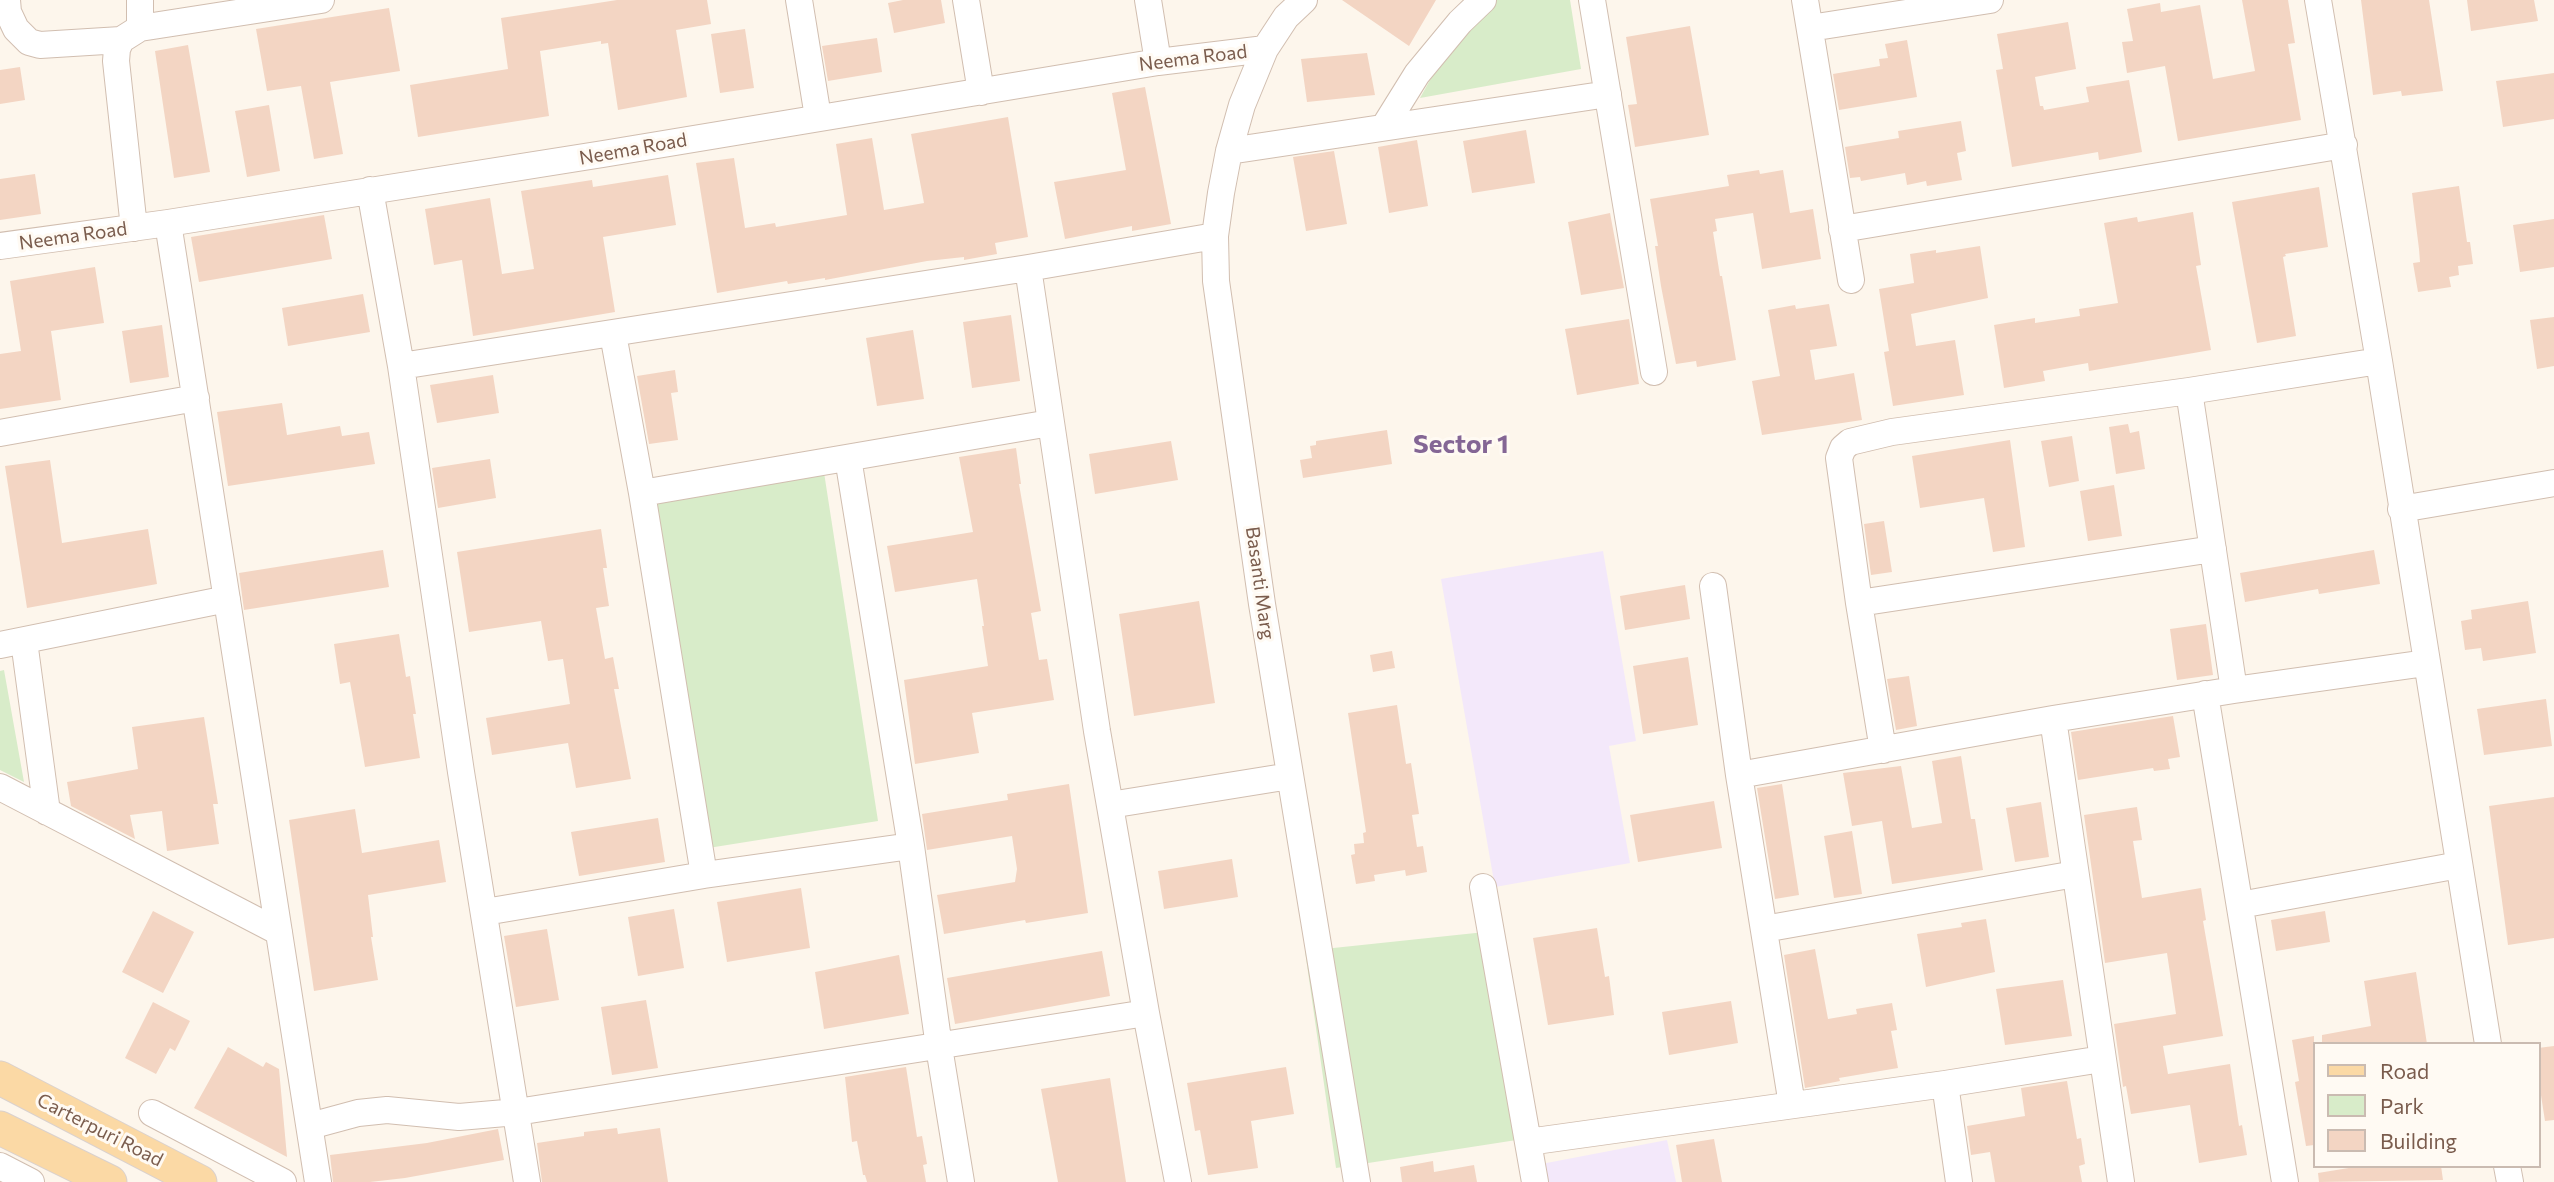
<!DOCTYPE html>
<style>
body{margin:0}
#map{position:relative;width:2554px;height:1182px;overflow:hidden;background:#fdf6ec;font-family:Commissioner,sans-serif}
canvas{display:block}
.legend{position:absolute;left:2313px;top:1042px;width:228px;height:126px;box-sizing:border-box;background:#fffaf3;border:2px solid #cabbb1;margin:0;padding:9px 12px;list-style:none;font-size:21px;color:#7a5c4d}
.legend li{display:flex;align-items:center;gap:14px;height:35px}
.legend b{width:35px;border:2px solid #cabbb1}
</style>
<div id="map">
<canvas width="2554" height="1182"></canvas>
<ul class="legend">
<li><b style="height:9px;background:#fbd9a5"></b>Road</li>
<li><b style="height:19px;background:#d8ecc9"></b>Park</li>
<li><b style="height:19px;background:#f3d5c3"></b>Building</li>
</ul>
</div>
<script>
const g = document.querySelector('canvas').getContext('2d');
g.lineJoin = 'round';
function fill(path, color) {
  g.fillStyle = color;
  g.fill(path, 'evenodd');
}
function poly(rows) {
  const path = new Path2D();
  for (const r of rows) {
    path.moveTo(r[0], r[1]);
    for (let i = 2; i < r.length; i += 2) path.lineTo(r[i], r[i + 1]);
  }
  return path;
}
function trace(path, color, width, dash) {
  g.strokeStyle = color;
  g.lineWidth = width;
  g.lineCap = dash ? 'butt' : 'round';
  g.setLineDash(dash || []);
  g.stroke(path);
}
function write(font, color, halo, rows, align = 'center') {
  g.font = font + ' Commissioner,sans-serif';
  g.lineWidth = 6;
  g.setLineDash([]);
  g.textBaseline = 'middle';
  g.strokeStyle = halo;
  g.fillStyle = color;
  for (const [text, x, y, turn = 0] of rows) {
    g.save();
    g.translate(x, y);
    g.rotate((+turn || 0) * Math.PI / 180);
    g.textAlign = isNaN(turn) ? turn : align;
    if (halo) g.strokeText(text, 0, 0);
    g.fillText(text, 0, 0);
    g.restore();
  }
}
const education = poly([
 [1603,551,1636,741,1609,746,1630,863,1495,887,1441,579],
 [1667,1140,1676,1182,1538,1182,1536,1165]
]);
const green = poly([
 [1491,0,1570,0,1581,69,1420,98,1440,62],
 [823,466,878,821,702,849,647,493],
 [4,670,24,782,0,770,0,671],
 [1485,932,1523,1139,1336,1168,1305,951]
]);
const building = poly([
 [617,0,707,0,711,24,676,30,687,97,618,110,608,43,601,44,601,41,540,51,549,116,418,137,410,85,508,69,501,18],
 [903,0,941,0,945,23,894,33,888,3],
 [1342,0,1436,0,1409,46],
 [2242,0,2288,0,2295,43,2288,44,2301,120,2178,141,2165,66,2127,73,2122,42,2133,41,2127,9,2160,3,2161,12,2200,5,2213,79,2255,71],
 [2361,0,2429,0,2443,91,2402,96,2401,91,2373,95],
 [2467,0,2534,0,2538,21,2471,31],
 [389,8,400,71,330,82,343,154,314,159,301,86,267,91,256,29],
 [2068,22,2076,69,2035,77,2040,106,2043,106,2044,110,2089,102,2086,87,2129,80,2142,152,2099,160,2098,152,2012,167,1996,70,2003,69,1997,34],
 [1690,26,1709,135,1635,147,1628,105,1637,104,1626,37],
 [745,29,754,88,720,93,711,34],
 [877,38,882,72,828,81,822,46],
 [1907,40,1917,97,1839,110,1833,74,1880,66,1879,59,1888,58,1885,44],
 [188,45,210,172,174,178,155,51],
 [1367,53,1375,95,1307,102,1301,59],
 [20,67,25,100,0,104,0,70],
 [2554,73,2554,119,2503,127,2496,81],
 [1145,87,1171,224,1132,231,1132,226,1065,239,1054,182,1126,170,1112,93],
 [269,105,280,171,247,177,235,111],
 [1008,117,1028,237,995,243,997,254,964,260,964,257,927,261,825,280,825,278,788,284,787,281,717,293,696,163,734,158,745,228,775,223,776,227,847,215,836,144,872,138,884,210,924,203,911,134],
 [1961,121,1966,151,1957,153,1962,180,1927,186,1926,181,1907,185,1905,173,1861,181,1860,177,1850,178,1845,147,1899,138,1898,131],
 [1526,130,1535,183,1472,193,1463,141],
 [1417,140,1428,206,1389,213,1378,147],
 [1334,151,1347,224,1306,231,1293,157],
 [1759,170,1760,174,1783,170,1790,213,1813,209,1821,259,1762,269,1753,213,1715,219,1717,231,1713,232,1720,276,1722,276,1736,360,1697,367,1696,361,1676,364,1661,286,1655,246,1658,246,1650,199,1729,186,1727,175],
 [35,174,41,214,0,220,0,179],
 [668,175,676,225,603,237,615,312,473,336,462,260,434,265,425,209,490,198,502,274,534,269,521,191,592,180,593,187],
 [2459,186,2467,242,2470,242,2473,264,2458,266,2459,275,2449,277,2451,287,2418,292,2413,263,2420,262,2419,249,2412,193],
 [2319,187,2328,247,2285,254,2286,256,2283,257,2296,336,2257,343,2232,202],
 [2193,212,2201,265,2196,266,2211,350,2089,371,2088,363,2043,371,2045,381,2004,388,1994,325,2035,318,2035,323,2080,316,2079,309,2118,303,2104,223,2137,217,2138,222],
 [1610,213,1624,288,1581,295,1568,222],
 [324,215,332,259,199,282,191,237],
 [2554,219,2554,267,2520,272,2513,225],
 [1980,246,1988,298,1911,314,1916,346,1955,340,1964,395,1893,406,1884,352,1889,351,1879,289,1914,283,1910,254,1936,250,1936,253],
 [95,267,104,323,51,331,61,400,0,409,0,354,21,351,10,281],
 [363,294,370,332,288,346,282,308],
 [1829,304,1837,346,1810,350,1815,380,1854,373,1862,420,1762,435,1752,381,1780,376,1768,310,1795,305,1796,309],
 [1011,315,1020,381,972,388,963,322],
 [2554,317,2554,366,2537,369,2530,320],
 [1629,319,1639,384,1577,395,1565,329],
 [162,325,169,377,130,383,122,331],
 [913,330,924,399,877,406,866,338],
 [675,370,678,392,671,393,678,440,649,444,637,376],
 [493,375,499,413,437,423,430,385],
 [282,403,287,435,340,426,342,436,369,432,375,464,228,486,217,412],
 [2128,424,2130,433,2139,431,2145,469,2116,474,2109,427],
 [1387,430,1392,464,1303,478,1300,460,1312,458,1310,446,1316,445,1316,441],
 [2072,436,2079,481,2049,487,2041,441],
 [2010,440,2025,547,1993,552,1984,498,1920,508,1912,456],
 [1171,441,1178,480,1095,494,1089,454],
 [1016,448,1021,484,1019,484,1041,611,1031,613,1039,660,1047,659,1054,700,972,713,979,753,915,764,904,680,988,666,982,626,984,626,977,579,895,592,887,546,973,532,959,457],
 [490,459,496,498,438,508,432,468],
 [50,460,62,543,148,529,157,584,27,608,5,466],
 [2114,485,2122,536,2088,541,2080,491],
 [1884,521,1892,572,1871,575,1864,524],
 [601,529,607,568,603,568,609,606,596,608,605,659,613,657,619,689,614,689,631,779,576,788,568,743,492,755,486,718,570,704,563,659,548,661,541,621,469,632,457,552],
 [383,550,389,587,244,610,239,573],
 [2374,550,2380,584,2319,594,2318,589,2245,602,2240,573],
 [1685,585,1690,619,1625,630,1620,596],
 [1199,601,1215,703,1134,716,1119,614],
 [2528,601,2536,653,2483,661,2481,648,2465,650,2461,621,2472,619,2471,610],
 [2206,624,2213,675,2177,680,2170,629],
 [399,634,406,677,410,676,416,714,413,714,420,758,365,767,350,682,340,684,334,644],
 [1392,651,1395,668,1373,672,1370,655],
 [1688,657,1698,725,1643,734,1633,666],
 [1909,676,1917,726,1896,730,1887,679],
 [2546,699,2552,746,2484,755,2477,709],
 [1397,705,1406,764,1411,763,1419,814,1412,815,1417,847,1423,846,1427,872,1406,876,1405,870,1374,875,1375,881,1356,884,1351,855,1355,854,1354,844,1364,843,1363,833,1366,832,1348,713],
 [2173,716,2180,757,2168,759,2170,769,2154,771,2153,768,2078,780,2071,732],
 [204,717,218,804,213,804,219,844,167,851,162,811,130,815,135,839,71,806,67,782,138,769,132,727],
 [1961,756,1971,819,1975,819,1983,870,1892,884,1882,821,1852,826,1843,773,1901,766,1912,828,1942,823,1932,761],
 [1069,784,1088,913,1026,923,1025,920,944,934,937,895,1015,882,1017,869,1012,836,927,850,922,814,1008,800,1007,794],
 [1782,784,1799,895,1775,899,1757,788],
 [2554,797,2554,938,2508,945,2489,806],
 [1714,801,1722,848,1638,862,1630,815],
 [2041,802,2049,857,2015,862,2006,808],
 [2137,807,2142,840,2133,841,2142,898,2201,888,2206,920,2203,921,2223,1036,2163,1046,2168,1074,2230,1064,2239,1126,2242,1125,2247,1155,2199,1163,2190,1105,2131,1114,2126,1086,2123,1087,2114,1024,2176,1014,2167,953,2105,963,2084,815],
 [355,809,362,853,439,840,446,882,368,895,373,937,371,937,378,980,314,991,289,820],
 [658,818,665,862,579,876,571,832],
 [1852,831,1862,894,1834,898,1824,836],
 [1232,859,1238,897,1164,909,1158,871],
 [801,888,810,948,727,962,717,902],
 [674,909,684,968,638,976,628,917],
 [153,911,194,932,163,993,122,972],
 [2325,911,2330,942,2276,951,2271,920],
 [1986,919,1995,972,1926,987,1917,934,1962,927,1961,923],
 [1597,928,1605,977,1609,976,1614,1015,1548,1025,1533,938],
 [547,929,559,1000,516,1007,504,936],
 [1815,949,1828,1019,1857,1014,1856,1009,1892,1003,1897,1030,1891,1031,1898,1068,1839,1078,1840,1081,1805,1088,1784,955],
 [1102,951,1110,996,955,1024,947,978],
 [899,955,909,1014,824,1029,815,972],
 [2416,972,2427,1044,2322,1044,2322,1035,2371,1026,2364,981],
 [2063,980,2072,1036,2005,1045,1996,989],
 [646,1000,658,1068,612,1075,601,1007],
 [1731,1001,1738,1043,1669,1055,1662,1012],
 [153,1002,190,1021,175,1051,170,1048,156,1074,125,1058],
 [2314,1036,2314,1145,2306,1146,2295,1082,2299,1081,2292,1040],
 [2554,1046,2554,1120,2545,1121,2538,1076,2538,1048],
 [228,1047,263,1067,266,1062,279,1069,287,1157,194,1108],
 [906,1067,917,1137,922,1136,927,1164,923,1165,926,1182,867,1182,865,1175,863,1175,857,1141,852,1142,845,1077],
 [1286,1067,1294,1114,1251,1121,1258,1168,1208,1175,1200,1130,1195,1131,1187,1083],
 [1110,1078,1126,1182,1058,1182,1041,1089],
 [2067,1081,2077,1139,2081,1138,2085,1164,2079,1166,2082,1182,1995,1182,1990,1152,1971,1155,1967,1126,2025,1116,2021,1088],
 [617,1128,618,1134,660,1128,668,1182,542,1182,537,1143,584,1136,584,1132],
 [498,1129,504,1160,405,1178,370,1182,333,1182,330,1155,427,1143],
 [1714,1139,1722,1182,1682,1182,1676,1145],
 [1433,1161,1434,1172,1474,1165,1477,1182,1402,1182,1400,1167],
 [2361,1166,2441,1166,2443,1180,2319,1182,2318,1173]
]);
const minor = poly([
 [7,0,8,12,16,29,29,42,40,45,121,40,140,28,321,0],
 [140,0,140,28],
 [799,0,818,117],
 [966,0,981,92],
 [1148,0,1158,62],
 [1304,0,1286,17,1265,49,1242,105,1229,151,1221,193,1215,236,1216,281,1262,604,1357,1182],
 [1592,0,1654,372],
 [1805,0,1851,280],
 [2318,0,2379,361,2488,1044],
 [1810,28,1990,0],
 [121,40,117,49,116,61,134,228],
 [1384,127,1417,74,1460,22,1483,0],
 [1229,151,1608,94],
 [370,190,401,366,461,772,527,1182],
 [168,223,318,1182],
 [1842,229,2344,145],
 [0,246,168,223,603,154,1158,62,1265,49],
 [1028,268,1097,731,1146,1013,1178,1182],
 [613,334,642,493,704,875],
 [401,366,1028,268,1215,236],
 [2189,391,2234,690],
 [0,433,196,398],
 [848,458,911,846,939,1047,961,1182],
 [642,493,1050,423],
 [2401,509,2554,483],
 [1713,586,1739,775,1792,1105],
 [1859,603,2213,549],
 [24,641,47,812],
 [0,645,227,599],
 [2205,694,2285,1182],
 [2053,719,2121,1182],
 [1883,750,1859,603,1839,458,1843,448,1850,442,1892,432,2189,391,2379,361],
 [1739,775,2053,719,2234,690,2426,663],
 [0,787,279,932],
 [1110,805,1290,776],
 [1483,887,1535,1182],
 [2240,905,2459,865],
 [485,912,704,875,911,846],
 [1764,929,2075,874],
 [1945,1084,1959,1182],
 [152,1113,283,1182],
 [310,1126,358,1113,387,1110,459,1117,517,1112,1146,1013],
 [1528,1142,1945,1084,2102,1059],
 [0,1166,31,1182],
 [2507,1166,2510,1182]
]);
const major = poly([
 [0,1078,200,1182],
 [0,1128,110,1182]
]);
const streetNames = [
 ["Neema Road",1193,58,-7],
 ["Neema Road",633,149,-10],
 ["Neema Road",73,236,-8],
 ["Basanti Marg",1260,583,82],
 ["Carterpuri Road",100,1130,27]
];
const districtNames = [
 ["Sector 1",1461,444]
];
fill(education, '#f3e8fa');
fill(green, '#d8ecc9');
fill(building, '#f3d5c3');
trace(minor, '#d1beb0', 28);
trace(major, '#dad1cd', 35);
trace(minor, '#fff', 26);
trace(major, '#fbd9a5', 33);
write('19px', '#7a5c4d', '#fffaf3', streetNames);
write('bold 26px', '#846695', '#fffaf3', districtNames);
</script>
